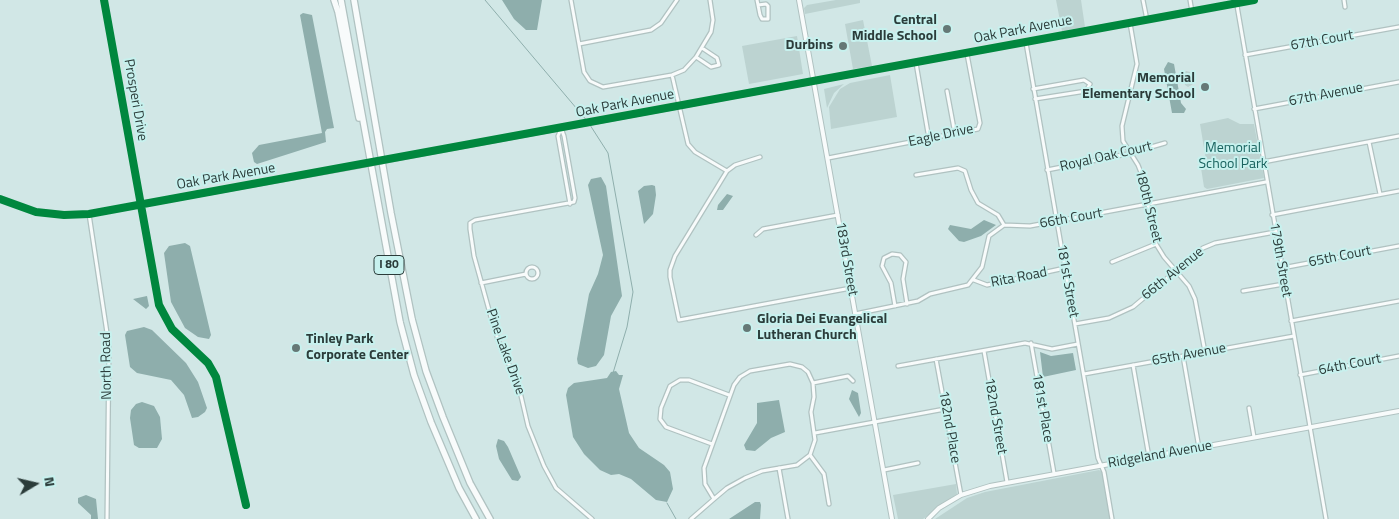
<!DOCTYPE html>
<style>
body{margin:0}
#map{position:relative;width:1399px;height:519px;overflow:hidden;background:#d1e7e6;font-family:"Titillium Web",sans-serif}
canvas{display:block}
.north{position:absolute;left:10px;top:459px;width:50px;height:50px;-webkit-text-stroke:4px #c7f1ee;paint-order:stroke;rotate:81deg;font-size:14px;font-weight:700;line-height:20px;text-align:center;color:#2b3c3a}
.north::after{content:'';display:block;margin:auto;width:18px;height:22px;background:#2b3c3a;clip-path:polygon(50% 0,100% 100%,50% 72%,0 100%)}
</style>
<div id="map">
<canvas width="1399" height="519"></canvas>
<div class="north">N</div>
</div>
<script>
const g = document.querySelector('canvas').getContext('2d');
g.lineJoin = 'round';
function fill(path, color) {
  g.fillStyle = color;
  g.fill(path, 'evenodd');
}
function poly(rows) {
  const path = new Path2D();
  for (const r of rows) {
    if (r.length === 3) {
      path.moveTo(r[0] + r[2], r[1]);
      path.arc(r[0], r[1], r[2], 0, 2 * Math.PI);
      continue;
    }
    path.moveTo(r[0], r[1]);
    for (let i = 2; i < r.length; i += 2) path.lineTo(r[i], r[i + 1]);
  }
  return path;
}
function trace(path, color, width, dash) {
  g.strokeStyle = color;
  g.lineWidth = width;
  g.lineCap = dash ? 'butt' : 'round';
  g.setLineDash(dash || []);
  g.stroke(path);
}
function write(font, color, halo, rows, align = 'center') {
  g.font = font + ' "Titillium Web",sans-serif';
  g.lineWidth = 4;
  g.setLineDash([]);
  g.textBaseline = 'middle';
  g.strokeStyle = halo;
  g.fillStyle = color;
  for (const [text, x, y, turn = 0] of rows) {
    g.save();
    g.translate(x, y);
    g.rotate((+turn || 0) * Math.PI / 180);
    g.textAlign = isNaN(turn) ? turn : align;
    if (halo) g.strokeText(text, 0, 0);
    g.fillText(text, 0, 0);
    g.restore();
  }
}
const green = poly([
 [836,0,860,0,860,3,805,14,804,8,807,5],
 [1056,0,1081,0,1085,27,1062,31],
 [863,20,872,66,853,69,845,24],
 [797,36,803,74,749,84,742,46],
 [1186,71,1190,72,1193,84,1188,87,1185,85,1183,74],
 [890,75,897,117,831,129,829,107,840,89,850,83],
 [844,84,834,93,827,108,824,89],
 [1228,118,1240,124,1254,124,1264,178,1207,189,1204,187,1201,168,1206,160,1200,124],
 [1099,470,1102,472,1110,519,935,519,967,498,985,492],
 [956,484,957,494,923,519,898,519,893,495]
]);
const water = poly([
 [502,0,542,0,537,30,526,30,514,19],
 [303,13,312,15,334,128,327,129,325,132,326,142,257,164,254,162,252,153,259,145,322,133,300,15],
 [1168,62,1174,64,1181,103,1186,109,1184,113,1172,113,1164,69],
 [601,177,606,186,622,296,611,316,604,355,596,366,588,368,578,364,577,359,589,294,598,274,603,255,588,185,591,179],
 [652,185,655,186,656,195,653,214,644,224,638,191,644,186],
 [727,194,733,196,723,210,717,210,718,205],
 [984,220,996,225,981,236,964,242,959,241,948,229,950,225,971,229],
 [185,243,190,246,211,335,209,339,198,337,185,328,171,302,164,253,169,246],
 [147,296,149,306,146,309,133,299],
 [144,327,152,330,186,363,198,382,207,408,205,412,198,417,192,418,184,395,171,380,137,373,130,367,125,335,127,331],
 [1040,352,1051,356,1073,353,1076,370,1043,377],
 [616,371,619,375,623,375,619,389,629,433,639,448,664,465,670,472,673,489,667,502,656,500,631,479,619,474,611,475,600,470,584,454,573,437,566,395,568,388,574,383,607,378,611,372],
 [852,390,858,393,861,413,859,417,849,399],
 [779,400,785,432,771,438,755,451,746,450,744,445,757,423,757,403],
 [142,402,154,406,160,417,162,439,157,448,139,448,134,445,130,418,131,410,136,404],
 [498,439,504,441,508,447,521,477,518,481,512,480,499,459,496,446],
 [86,495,96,499,98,519,91,519,91,515,78,503,78,498],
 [755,502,760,502,761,505,760,519,729,519]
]);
const stream = poly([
 [485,0,588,122],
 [590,125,608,153,633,292,627,327,613,373],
 [667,503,676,519]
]);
const minor = poly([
 [571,0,584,72,590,81,603,87,672,75,684,70,696,57,711,32,713,20,710,0],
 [757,0,760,15,762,19,768,19,768,6,766,4,758,5],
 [1143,0,1147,20],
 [1190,0,1192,12],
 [1236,0,1326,519],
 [1344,0,1345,7],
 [1130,23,1137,64,1122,126,1123,141,1138,165,1142,175,1156,244,1164,257,1189,286,1195,299,1205,352],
 [1026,43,1098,458,1104,472,1112,519],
 [579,44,651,30,661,23,677,0],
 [1245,55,1399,27],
 [696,57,711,67,719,65,717,58,702,48],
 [916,63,929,139],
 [672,75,688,144,695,152,727,171],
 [1033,89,1084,80,1090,84,1086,91,1035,99],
 [947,91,955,134],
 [1254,109,1399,82],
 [561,128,564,136,575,198,574,202,475,220,470,223,470,229,474,256,494,328,501,348,518,383,528,426,544,466,556,488,592,519],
 [561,129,558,136,570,204],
 [1369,142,1380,194],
 [760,157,735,165,727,171,675,256,670,270,670,277,679,320,851,288],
 [828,158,978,129,980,123,967,54],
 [1263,162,1399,136],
 [1047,170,1127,154,1165,143],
 [916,175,958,168,965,171,971,190,978,203,998,215,1004,225],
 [141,205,159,305,172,329,208,363,216,377,246,505],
 [89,214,109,346,107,519],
 [1272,215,1399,191],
 [756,235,763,229,838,215],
 [1112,262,1156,244],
 [532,273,6],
 [1282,268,1399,246],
 [974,280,987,285,1065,268],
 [481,283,526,274],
 [1243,291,1284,284],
 [895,306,891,283,882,266,884,258,892,254,900,255,906,262,903,279,907,304],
 [855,314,918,301,930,294,968,285,982,267,989,236,1004,225,1030,226,1266,182],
 [1291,321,1399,301],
 [1075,324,1109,318,1133,307,1203,248,1215,243,1275,232],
 [1031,343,1054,473],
 [984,351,1007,482],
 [1183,356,1199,448],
 [936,359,961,495],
 [1133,365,1149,457],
 [898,366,1025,343,1052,349,1078,344],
 [1084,374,1294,336],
 [1300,375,1399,356],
 [813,383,848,376,853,381],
 [1249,408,1254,437],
 [815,433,945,409],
 [712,444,666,427,660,419,661,408,670,386,680,380,689,380,729,395],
 [810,455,824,474,829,504],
 [779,468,788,519],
 [884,470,918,463],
 [691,519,714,499,727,488,745,478,762,471,797,465,810,455,815,440,811,412,814,397,813,383,808,372,802,367,790,364,750,371,740,377,734,385,704,468,705,484,714,499]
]);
const tertiary = poly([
 [104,0,141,205],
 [799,0,892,519],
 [394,159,1254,0],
 [0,199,36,212,64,215,89,214,358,166],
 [928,519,939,508,961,495,990,486,1399,411]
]);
const motorway = poly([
 [334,0,338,12,359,118],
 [341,0,400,322,414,375,431,422,459,488,476,519],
 [354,0,391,213,412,319,426,371,443,417,470,483,490,519]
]);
const tertiaryBridge = poly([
 [358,166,394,159]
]);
const cycleway = poly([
 [104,0,159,305,172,329,208,363,216,377,246,505],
 [0,199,36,212,64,215,89,214,1254,0]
]);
const markers = [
 [947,29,5,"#657876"],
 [843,46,5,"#657876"],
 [1205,87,5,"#657876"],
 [747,328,5,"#657876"],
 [296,348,5,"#657876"]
];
const shields = [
 [389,265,30]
];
const shieldNames = [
 ["I 80",389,265]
];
const poiNames = [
 ["Central",937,21],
 ["Middle School",937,37],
 ["Durbins",833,46],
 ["Memorial",1195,79],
 ["Elementary School",1195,95],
 ["Gloria Dei Evangelical",757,320,"left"],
 ["Lutheran Church",757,336,"left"],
 ["Tinley Park",306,340,"left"],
 ["Corporate Center",306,356,"left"]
];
const streetNames = [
 ["Oak Park Avenue",1023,30,-11],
 ["67th Court",1322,41,-10],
 ["67th Avenue",1326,95,-11],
 ["Prosperi Drive",135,100,80],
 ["Oak Park Avenue",625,104,-11],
 ["Eagle Drive",941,136,-12],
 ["Royal Oak Court",1106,157,-13],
 ["Oak Park Avenue",226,177,-10],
 ["180th Street",1148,206,76],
 ["66th Court",1071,219,-10],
 ["65th Court",1340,257,-11],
 ["183rd Street",846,259,80],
 ["179th Street",1280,260,80],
 ["66th Avenue",1173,274,-39],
 ["Rita Road",1019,278,-11],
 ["181st Street",1067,281,80],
 ["Pine Lake Drive",505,352,70],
 ["65th Avenue",1189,355,-10],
 ["64th Court",1350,365,-11],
 ["North Road",107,366,-91],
 ["181st Place",1042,408,80],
 ["182nd Street",995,416,80],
 ["182nd Place",949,427,80],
 ["Ridgeland Avenue",1160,455,-10]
];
const parkNames = [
 ["Memorial",1233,149],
 ["School Park",1233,165]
];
fill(green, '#bcd3d1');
fill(water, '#8eaeac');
trace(stream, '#8eaeac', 1);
trace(minor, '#b0c2c1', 5.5);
trace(tertiary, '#b0c2c1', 6);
trace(motorway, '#b0c2c1', 8);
trace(minor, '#f8fbfb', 3);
trace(tertiary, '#f8fbfb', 4);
trace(motorway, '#f8fbfb', 5.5);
trace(tertiaryBridge, '#b0c2c1', 6, []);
trace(tertiaryBridge, '#f8fbfb', 4);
trace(cycleway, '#00873e', 8);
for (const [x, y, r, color] of markers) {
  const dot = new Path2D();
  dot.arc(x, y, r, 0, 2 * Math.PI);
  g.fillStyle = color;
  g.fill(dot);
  trace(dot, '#c7f1ee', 2);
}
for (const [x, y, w] of shields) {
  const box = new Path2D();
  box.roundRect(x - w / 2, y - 9.5, w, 19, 4);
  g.fillStyle = '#c7f1ee';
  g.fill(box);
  trace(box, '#2b3c3a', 1);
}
write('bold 12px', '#2b3c3a', null, shieldNames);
write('bold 14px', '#2b3c3a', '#c7f1ee', poiNames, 'right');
write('14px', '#2b3c3a', '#c7f1ee', streetNames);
write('14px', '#19635f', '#c7f1ee', parkNames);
</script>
